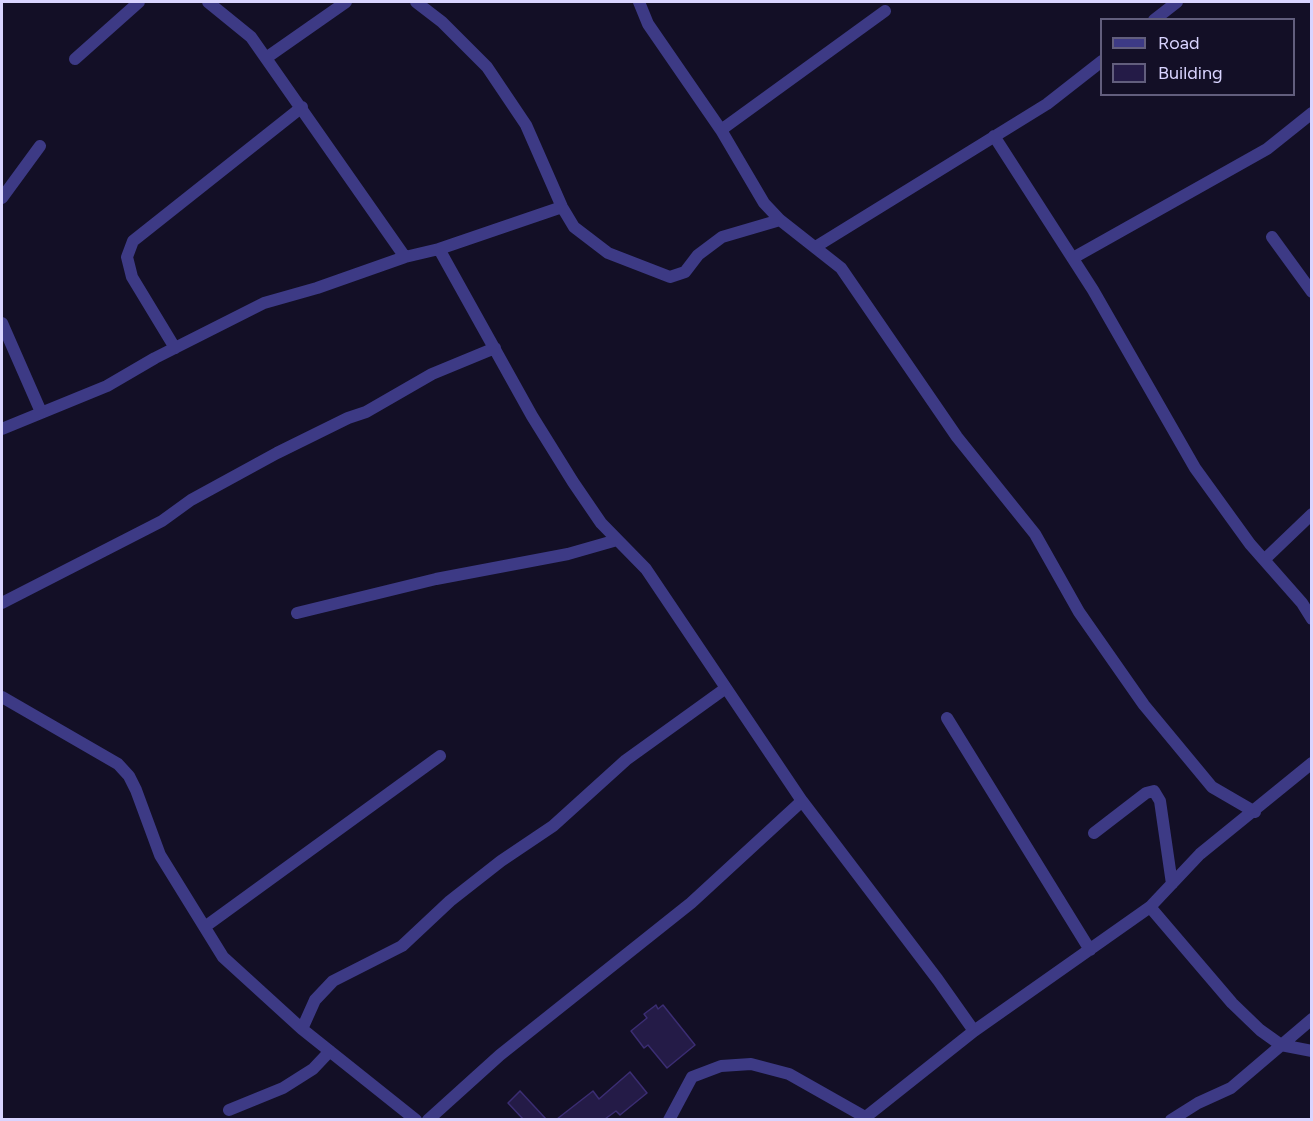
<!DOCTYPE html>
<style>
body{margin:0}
#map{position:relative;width:1313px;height:1121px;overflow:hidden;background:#130f26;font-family:Figtree,sans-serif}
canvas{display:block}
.frame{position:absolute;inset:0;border:3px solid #d9d4ff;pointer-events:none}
.legend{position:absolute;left:1100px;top:18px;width:195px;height:78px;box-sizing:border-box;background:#130f26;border:2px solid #625e7d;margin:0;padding:8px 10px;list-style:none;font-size:18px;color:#d9d4ff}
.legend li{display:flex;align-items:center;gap:12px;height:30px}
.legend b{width:30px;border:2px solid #625e7d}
</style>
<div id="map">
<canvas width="1313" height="1121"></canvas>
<div class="frame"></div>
<ul class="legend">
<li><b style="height:8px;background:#3d3a85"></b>Road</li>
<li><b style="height:16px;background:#241b47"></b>Building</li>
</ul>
</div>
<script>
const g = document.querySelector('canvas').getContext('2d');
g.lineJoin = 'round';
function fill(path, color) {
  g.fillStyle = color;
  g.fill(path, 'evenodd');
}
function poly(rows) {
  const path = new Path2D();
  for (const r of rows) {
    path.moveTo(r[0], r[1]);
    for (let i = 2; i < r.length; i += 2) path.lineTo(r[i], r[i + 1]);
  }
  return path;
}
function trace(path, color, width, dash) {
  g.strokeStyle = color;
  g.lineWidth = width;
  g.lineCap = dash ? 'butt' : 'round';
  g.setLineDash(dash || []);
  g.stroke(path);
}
const building = poly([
 [656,1005,658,1009,663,1005,695,1045,667,1068,648,1045,644,1048,631,1031,647,1018,644,1014,656,1005],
 [630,1072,647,1093,620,1115,616,1111,605,1119,557,1119,593,1091,599,1099,630,1072],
 [520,1091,546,1119,523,1119,508,1103,520,1091]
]);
const minor = poly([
 [208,2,251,37,405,257],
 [416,2,442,22,487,67,526,125,562,207,574,227,608,253,670,277,685,272,698,255,722,237,780,220],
 [639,2,648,24,721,130,764,203,780,220,841,268,957,437,1035,534,1079,612,1144,705,1212,787,1255,812],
 [1154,20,1177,2],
 [266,58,346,2],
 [75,59,139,2],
 [721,130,885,11],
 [994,136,1093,290,1195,468,1250,544,1302,603,1312,619],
 [2,198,40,146],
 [1272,237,1312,292],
 [817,246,1047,104,1102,61],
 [439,249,562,207],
 [1073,258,1267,149,1312,113],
 [2,323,41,412],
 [175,348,132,277,127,257,133,241,302,107],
 [2,429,107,386,155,358,264,303,317,288,405,257,439,249,532,416,573,482,601,523,646,569,802,801,938,980,974,1031],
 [1265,559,1312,514],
 [2,603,162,521,191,500,277,453,348,418,366,412,432,374,495,348],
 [297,613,436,579,568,554,617,540],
 [2,697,118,764,129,776,136,790,160,855,223,957,302,1029,416,1120],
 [947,718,1090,950],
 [1094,833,1146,793,1154,791,1160,801,1172,884],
 [1150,907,1232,1003,1260,1030,1281,1045,1312,1051],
 [206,926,440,756],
 [302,1029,315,1000,333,981,402,946,450,901,501,861,553,826,626,760,726,688],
 [229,1110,283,1088,313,1069,330,1051],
 [428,1120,500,1055,691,903,802,801],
 [669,1120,692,1077,721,1066,751,1064,789,1074,865,1117],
 [862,1120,974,1031,1150,907,1200,854,1312,763],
 [1171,1120,1198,1103,1231,1088,1312,1019]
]);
fill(building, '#241b47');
trace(building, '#3b2d73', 1.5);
trace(minor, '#3d3a85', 12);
</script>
